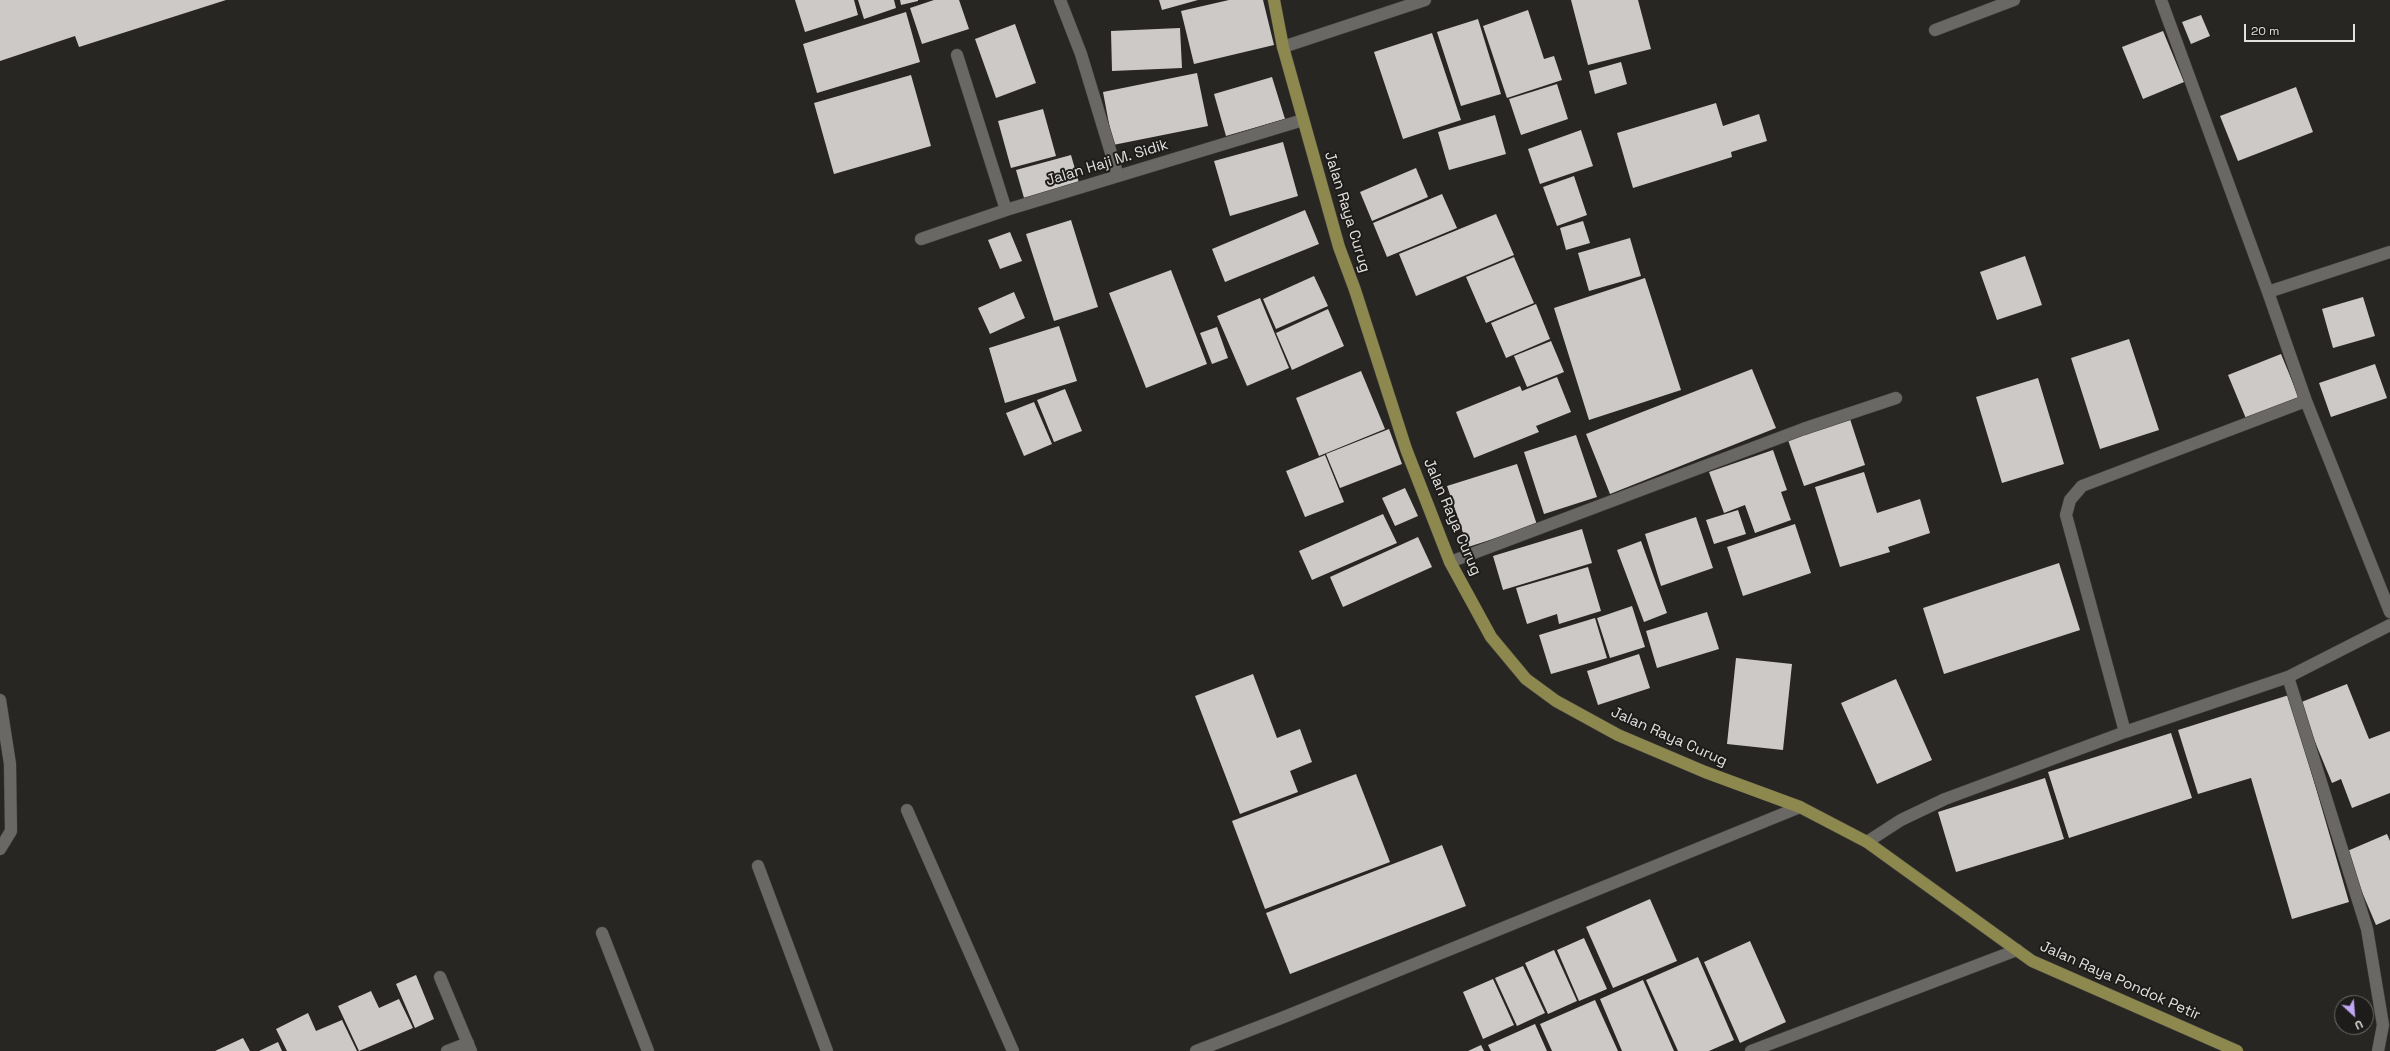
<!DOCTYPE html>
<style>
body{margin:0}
#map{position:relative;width:2390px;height:1051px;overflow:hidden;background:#282623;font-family:"Space Grotesk",sans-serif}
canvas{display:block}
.north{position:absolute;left:2334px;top:995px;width:40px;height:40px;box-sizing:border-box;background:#1e1c1a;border:1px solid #6d6b69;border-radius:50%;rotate:154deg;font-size:11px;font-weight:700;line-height:16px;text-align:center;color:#e3e1df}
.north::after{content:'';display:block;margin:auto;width:14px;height:18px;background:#bfa8f4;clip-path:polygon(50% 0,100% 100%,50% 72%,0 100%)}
.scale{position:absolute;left:2244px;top:24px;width:111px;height:18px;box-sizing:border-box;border:2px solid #e3e1df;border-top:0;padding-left:5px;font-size:12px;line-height:14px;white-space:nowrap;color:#e3e1df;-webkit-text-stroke:3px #1e1c1a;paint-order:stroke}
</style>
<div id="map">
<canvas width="2390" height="1051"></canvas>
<div class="north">U</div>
<div class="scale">20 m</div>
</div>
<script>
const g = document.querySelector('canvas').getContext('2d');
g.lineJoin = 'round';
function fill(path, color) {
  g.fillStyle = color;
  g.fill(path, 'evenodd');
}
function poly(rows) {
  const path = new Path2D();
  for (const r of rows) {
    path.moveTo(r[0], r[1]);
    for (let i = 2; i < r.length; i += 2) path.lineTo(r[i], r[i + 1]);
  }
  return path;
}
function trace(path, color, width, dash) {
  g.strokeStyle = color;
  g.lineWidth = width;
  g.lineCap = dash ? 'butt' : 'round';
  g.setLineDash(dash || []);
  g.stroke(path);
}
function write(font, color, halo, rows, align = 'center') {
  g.font = font + ' "Space Grotesk",sans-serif';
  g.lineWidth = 4;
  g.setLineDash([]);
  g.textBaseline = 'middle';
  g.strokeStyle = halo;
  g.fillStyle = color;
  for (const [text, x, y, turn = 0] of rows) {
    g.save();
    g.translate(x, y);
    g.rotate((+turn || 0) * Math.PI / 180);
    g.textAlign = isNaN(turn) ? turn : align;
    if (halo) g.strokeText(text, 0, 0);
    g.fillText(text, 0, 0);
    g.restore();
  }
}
const building = poly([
 [0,0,226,0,79,47,75,36,0,61],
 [795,0,854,0,858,15,805,32],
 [858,0,894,0,896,8,864,19],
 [900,0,918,0,918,1,901,5],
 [934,0,959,0,969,29,922,44,910,8],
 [1159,0,1198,0,1162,10],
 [1229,0,1263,0,1274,45,1194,64,1181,11],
 [1571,0,1638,0,1651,49,1588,65],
 [1528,10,1544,59,1554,56,1562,80,1507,98,1483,26],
 [906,12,920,62,817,93,803,44],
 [2201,15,2210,36,2191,44,2182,22],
 [1478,19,1501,94,1461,106,1437,32],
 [1015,24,1036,83,996,98,975,39],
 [1180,28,1182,68,1112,71,1111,31],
 [2163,31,2184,82,2143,99,2122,47],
 [1432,33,1461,120,1403,139,1374,52],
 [1621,62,1627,84,1595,94,1589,71],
 [1197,73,1208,126,1113,145,1103,92],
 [911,75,931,146,834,174,814,103],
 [1272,77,1285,119,1226,136,1214,94],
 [1557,84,1568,119,1521,135,1509,99],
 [2296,87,2313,132,2238,161,2220,116],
 [1716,103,1723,126,1759,114,1767,141,1731,152,1732,157,1633,188,1617,133],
 [1043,109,1056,156,1011,168,998,121],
 [1495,115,1506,154,1449,170,1438,132],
 [1581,130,1593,166,1540,184,1528,149],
 [1283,142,1298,196,1230,216,1214,161],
 [1071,155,1079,183,1024,198,1016,170],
 [1416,168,1428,197,1372,221,1360,192],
 [1574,176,1587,215,1557,226,1543,187],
 [1442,194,1457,228,1387,257,1373,223],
 [1305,210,1319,244,1225,282,1212,249],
 [1496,214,1514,255,1416,296,1399,254],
 [1071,220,1098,307,1054,321,1026,234],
 [1583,221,1590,243,1566,250,1560,228],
 [1010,232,1022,261,1000,269,988,240],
 [1630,238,1641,276,1589,291,1578,253],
 [2025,256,2042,305,1997,320,1980,272],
 [1514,257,1534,303,1486,323,1466,277],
 [1171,270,1207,364,1146,388,1109,293],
 [1314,276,1328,306,1276,329,1263,299],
 [1645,278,1681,390,1589,420,1554,308],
 [1014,292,1025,318,990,334,978,308],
 [2363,297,2375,336,2333,348,2322,309],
 [1260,298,1289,368,1247,386,1217,316],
 [1536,304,1550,339,1506,358,1491,323],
 [1328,309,1344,346,1292,370,1276,333],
 [1059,326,1077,381,1005,403,989,348],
 [1217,327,1228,358,1212,364,1200,333],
 [2129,339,2159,430,2100,449,2071,358],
 [1551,341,1564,372,1527,387,1514,356],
 [2281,354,2300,400,2247,421,2228,375],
 [2375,364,2387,398,2331,417,2319,383],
 [1752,369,1776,428,1610,494,1586,434],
 [1361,371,1385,429,1319,456,1296,398],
 [1557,377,1571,412,1536,426,1539,432,1474,458,1456,412,1520,386,1522,391],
 [2038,378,2064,464,2002,483,1976,397],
 [1065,389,1082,431,1054,442,1037,400],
 [1034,402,1052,444,1024,456,1006,413],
 [1850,419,1865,465,1804,486,1788,440],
 [1389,429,1402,464,1340,488,1326,454],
 [1576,435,1597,497,1544,514,1524,452],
 [1773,450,1787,490,1781,492,1791,520,1755,533,1745,505,1724,513,1709,472],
 [1325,455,1344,502,1305,517,1286,471],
 [1517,464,1537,525,1468,547,1447,486],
 [1864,472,1877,513,1920,499,1930,533,1888,547,1890,552,1840,567,1815,487],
 [1405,488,1418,516,1395,526,1382,498],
 [1738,510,1746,534,1714,544,1706,520],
 [1383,514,1397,543,1312,580,1299,551],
 [1696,517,1713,568,1661,586,1645,534],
 [1795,524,1811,573,1743,596,1727,547],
 [1582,529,1592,563,1503,590,1493,556],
 [1418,537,1432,567,1343,607,1330,577],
 [1641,541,1667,613,1644,622,1617,550],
 [2059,563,2080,630,1944,674,1923,608],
 [1588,567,1601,611,1559,624,1557,614,1527,624,1516,588],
 [1632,606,1645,647,1610,658,1597,618],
 [1707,612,1719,649,1657,668,1646,631],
 [1595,618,1607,658,1551,674,1539,635],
 [1639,654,1650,688,1598,705,1587,671],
 [1736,658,1792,664,1783,750,1727,744],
 [1253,674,1277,738,1300,729,1312,762,1290,771,1298,792,1240,814,1195,696],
 [1896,679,1932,760,1877,784,1841,703],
 [2347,684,2369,739,2390,731,2390,793,2352,808,2341,779,2332,783,2299,703],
 [2289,695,2349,902,2292,919,2251,778,2198,794,2178,730],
 [2171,733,2192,798,2069,838,2048,772],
 [1356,774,1390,862,1265,909,1232,821],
 [2045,778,2064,839,1956,872,1938,812],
 [2387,834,2390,841,2390,919,2376,925,2345,852],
 [1442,845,1466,906,1290,974,1266,913],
 [1650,899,1677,961,1613,988,1586,927],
 [1584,938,1607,989,1579,1001,1557,950],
 [1750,941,1786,1022,1740,1043,1704,962],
 [1554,950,1577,1001,1548,1014,1525,963],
 [1698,957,1734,1040,1709,1051,1678,1051,1646,980],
 [1523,966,1545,1013,1517,1026,1495,978],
 [416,975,434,1019,415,1028,396,984],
 [1493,979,1514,1025,1483,1039,1463,992],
 [1643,980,1674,1051,1622,1051,1600,999],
 [371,991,379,1008,399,999,413,1028,359,1051,338,1006],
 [1595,1000,1618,1051,1552,1051,1540,1024],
 [308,1013,316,1031,342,1020,357,1051,287,1051,276,1029],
 [1535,1024,1547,1051,1491,1051,1488,1045],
 [243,1038,250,1051,215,1051],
 [278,1042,282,1051,259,1051],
 [1481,1045,1484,1051,1468,1051]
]);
const minor = poly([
 [1060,0,1081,54,1118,176],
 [2161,0,2268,292,2306,401,2390,612],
 [1935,30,2014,0],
 [1283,47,1425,0],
 [957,55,1006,210],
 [921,239,1006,210,1303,120],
 [2268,292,2390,252],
 [1450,562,1803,429,1896,398],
 [2288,677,2367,929,2383,1025,2378,1051],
 [0,700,10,764,11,831,0,849],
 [2125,732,2066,515,2070,500,2082,486,2306,401],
 [907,810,1013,1051],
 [1867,842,1901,820,1945,799,2125,732,2288,677,2390,625],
 [758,866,827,1051],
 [602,933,648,1051],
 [440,977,471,1051],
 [447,1051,468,1043],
 [1196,1051,1284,1017,1800,807],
 [1751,1051,2017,950]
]);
const major = poly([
 [1274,0,1283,47,1339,247,1355,290,1406,449,1450,562,1491,637,1526,679,1556,701,1618,735,1705,772,1800,807,1867,842,2032,961,2237,1051]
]);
const streetNames = [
 ["Jalan Haji M. Sidik",1107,163,-17],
 ["Jalan Raya Curug",1347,212,73],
 ["Jalan Raya Curug",1452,517,67],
 ["Jalan Raya Curug",1669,737,24],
 ["Jalan Raya Pondok Petir",2120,981,24]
];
fill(building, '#cdc9c6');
trace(minor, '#43413f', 13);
trace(major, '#43413f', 13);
trace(minor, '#6a6865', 12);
trace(major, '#8d884d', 12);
write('15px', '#e3e1df', '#1e1c1a', streetNames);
</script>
